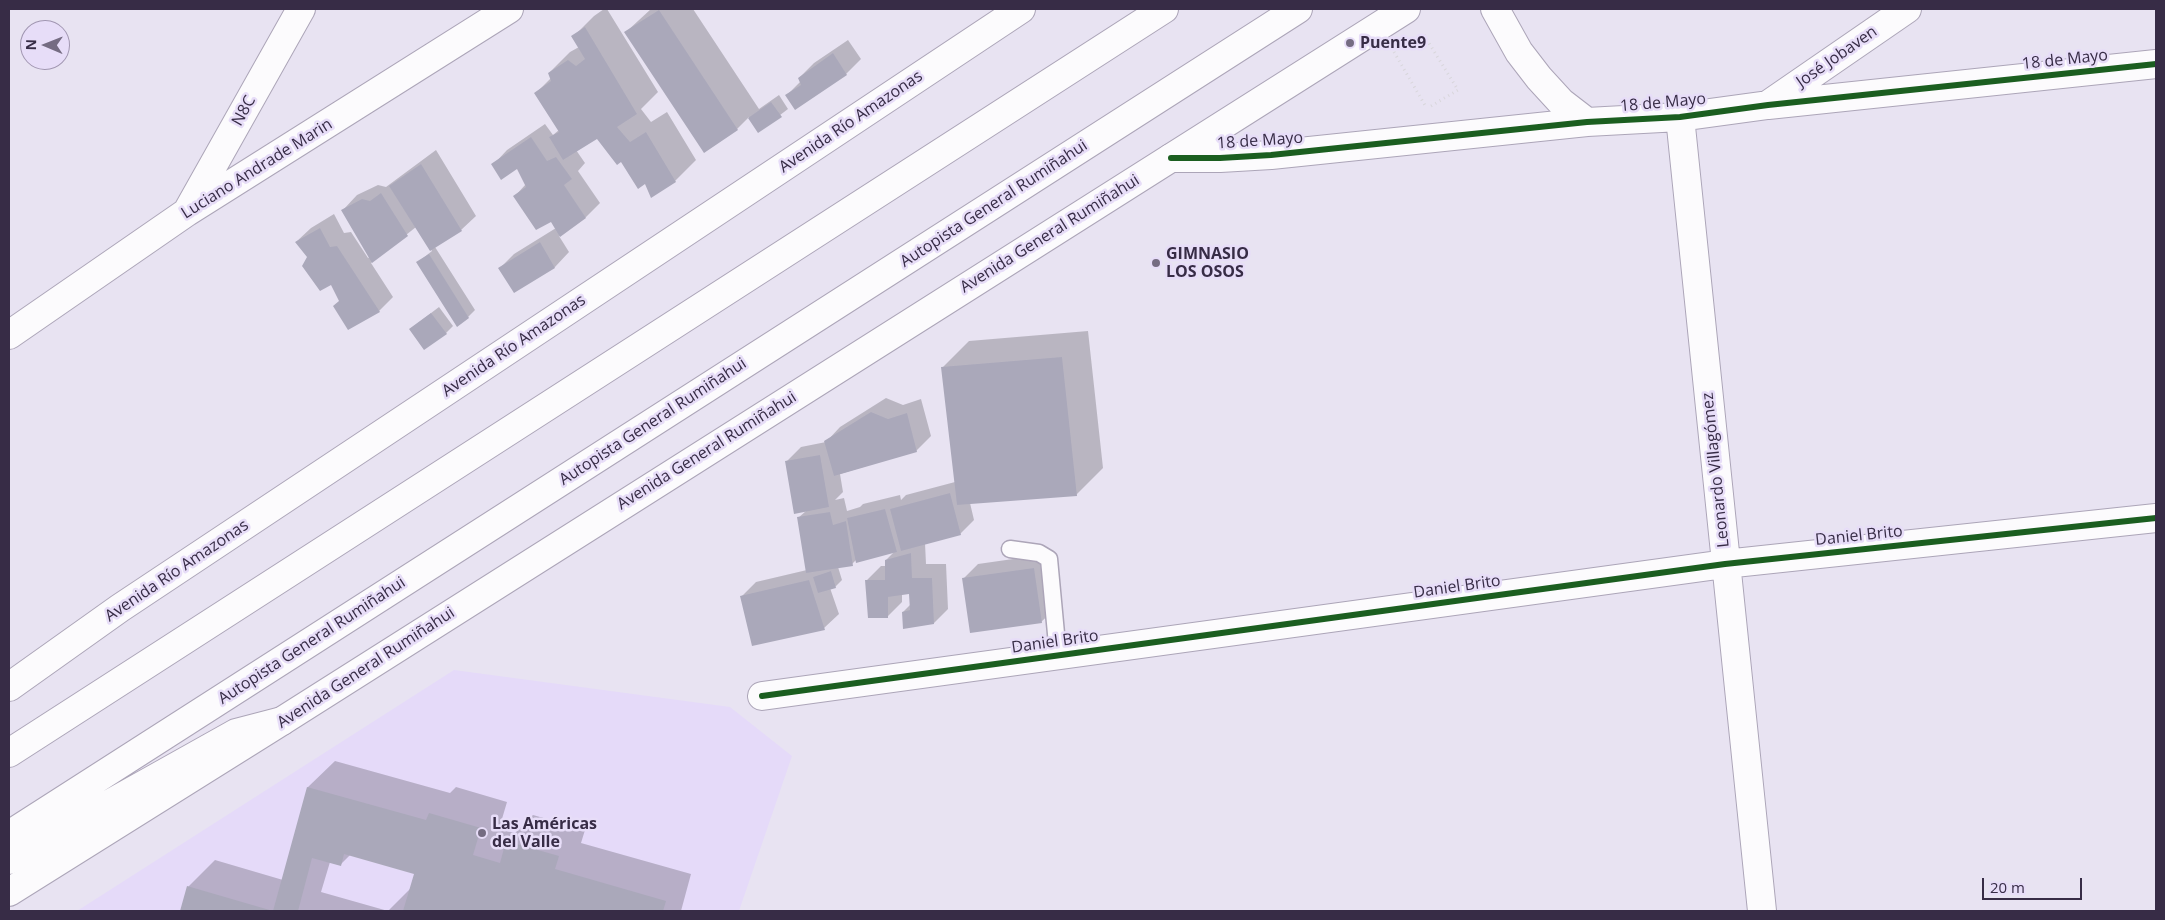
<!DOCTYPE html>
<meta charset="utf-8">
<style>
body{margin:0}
#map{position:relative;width:2165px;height:920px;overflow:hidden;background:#e8e3f2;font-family:"Open Sans",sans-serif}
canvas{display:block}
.frame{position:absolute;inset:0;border:10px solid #372c46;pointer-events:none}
.north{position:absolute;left:20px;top:20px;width:50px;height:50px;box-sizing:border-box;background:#e7ddf8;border:1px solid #a196b1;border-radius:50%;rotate:271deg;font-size:14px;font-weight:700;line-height:20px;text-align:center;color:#372c46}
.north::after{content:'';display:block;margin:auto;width:18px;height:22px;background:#756c82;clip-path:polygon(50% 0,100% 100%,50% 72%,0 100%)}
.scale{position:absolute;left:1982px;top:878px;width:100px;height:22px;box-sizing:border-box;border:2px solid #372c46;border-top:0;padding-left:6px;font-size:15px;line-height:18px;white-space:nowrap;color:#372c46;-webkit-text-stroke:4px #e7ddf8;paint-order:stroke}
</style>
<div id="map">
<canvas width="2165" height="920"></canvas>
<div class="frame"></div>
<div class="north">N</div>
<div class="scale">20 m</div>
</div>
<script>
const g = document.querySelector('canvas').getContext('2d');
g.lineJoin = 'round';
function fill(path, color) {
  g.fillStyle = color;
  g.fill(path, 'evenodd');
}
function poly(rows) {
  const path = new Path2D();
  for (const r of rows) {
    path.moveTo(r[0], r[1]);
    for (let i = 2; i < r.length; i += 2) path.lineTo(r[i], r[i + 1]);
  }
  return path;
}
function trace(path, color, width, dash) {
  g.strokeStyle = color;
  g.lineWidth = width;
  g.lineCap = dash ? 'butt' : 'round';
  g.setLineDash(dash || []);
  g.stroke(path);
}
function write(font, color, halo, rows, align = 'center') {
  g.font = font + ' "Open Sans",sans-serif';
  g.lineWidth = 5;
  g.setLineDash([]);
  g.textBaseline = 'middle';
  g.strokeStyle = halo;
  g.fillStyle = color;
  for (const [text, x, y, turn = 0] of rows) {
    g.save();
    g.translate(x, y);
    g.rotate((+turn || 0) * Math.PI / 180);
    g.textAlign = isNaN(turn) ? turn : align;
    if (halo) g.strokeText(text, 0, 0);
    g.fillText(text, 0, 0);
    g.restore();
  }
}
const built = poly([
 [454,670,730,707,792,756,739,911,77,911]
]);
const shadow = poly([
 [604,9,607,9,658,92,641,109,651,122,667,112,696,160,675,181,652,196,646,182,598,137,576,150,585,163,578,171,600,203,586,217,559,236,569,252,555,267,514,291,500,268,514,254,556,228,551,220,515,196,526,184,518,167,493,165,507,150,545,124,553,135,559,130,536,93,551,78,549,73,570,52,579,47,573,37,594,16],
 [651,9,693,9,759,109,779,95,788,109,759,131,749,117,737,129,704,151,626,32],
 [848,40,861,59,846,74,795,108,787,95,801,81,799,78,814,63],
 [436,150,476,216,461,230,435,247,475,310,468,317,418,262,432,251,416,227,371,263,393,297,379,311,340,300,331,283,296,242,311,228,334,214,344,233,351,232,368,258,370,257,343,210,357,195,378,185,386,187],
 [439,307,453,326,446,333,410,329],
 [1088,331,1103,468,1076,495,970,503,974,520,960,534,925,543,926,564,946,564,948,609,934,623,903,612,911,604,911,593,902,594,902,602,887,617,866,581,881,566,886,566,886,560,895,551,856,560,852,564,838,567,842,580,835,587,830,588,839,614,824,628,742,596,756,582,807,570,798,518,806,511,786,462,801,447,826,442,840,427,886,398,903,405,921,399,931,436,916,451,840,474,843,492,835,500,844,498,847,511,860,507,863,504,900,495,901,500,906,495,955,482,943,367,969,341],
 [1048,554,1056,608,1041,622,963,579,978,564],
 [335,761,450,793,456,787,507,802,499,829,515,833,533,815,585,830,581,843,691,874,681,911,181,911,188,887,215,860,283,880,308,787],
 [351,854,415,873,411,888,388,911,321,892,330,862,340,865]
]);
const building = poly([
 [659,10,738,130,704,153,624,32],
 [585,27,637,114,617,127,630,142,646,132,676,182,651,198,645,184,638,189,621,162,617,165,597,139,563,160,549,137,559,132,534,93,551,81,548,73,568,60,576,66,585,59,571,36],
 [833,53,847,75,795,110,785,95,801,85,798,78],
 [771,102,782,117,758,133,748,118],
 [531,137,547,161,556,157,572,179,564,185,586,218,560,237,551,222,536,230,513,196,526,187,517,169,501,180,491,164],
 [421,164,462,231,430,251,389,186],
 [381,193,408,236,372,263,341,210,362,199,370,201],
 [320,228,330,247,337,246,380,312,348,330,333,306,339,301,331,285,320,291,302,266,307,257,295,242],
 [540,242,555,268,514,293,498,268],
 [429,254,469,318,457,327,416,262],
 [431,313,447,334,424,350,409,329],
 [1062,357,1077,496,957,505,941,367],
 [871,412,888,419,907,413,917,452,834,476,824,441],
 [820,455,829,507,794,514,785,461],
 [950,493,961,535,901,551,890,509],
 [885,509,897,552,856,563,847,518],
 [830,512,833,525,846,521,853,566,806,573,797,517],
 [911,553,912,578,932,578,934,624,903,629,902,612,910,610,909,594,888,597,888,618,868,618,865,580,885,580,885,560],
 [1034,568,1042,623,970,633,962,578],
 [831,571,836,588,818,593,813,577],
 [809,580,825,630,752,646,740,596],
 [307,787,426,820,429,813,481,828,473,855,500,863,506,841,559,856,555,869,666,901,663,911,403,911,414,874,344,854,341,866,312,858,298,911,180,911,187,886,273,911]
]);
const path = poly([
 [1424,35,1458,90,1431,106],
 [1394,52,1426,107]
]);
const lane = poly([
 [1010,549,1039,553,1049,559,1058,655]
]);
const street = poly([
 [1495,9,1519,52,1539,78,1561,102,1587,122],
 [1769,104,1907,9],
 [1680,117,1762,911],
 [1171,158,1220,158,1271,155,1587,122,1680,117,1768,105,2156,64],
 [188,210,301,9],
 [9,335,187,212,509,9],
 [762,696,1725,564,2156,518]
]);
const secondary = poly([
 [9,687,120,608,1021,9]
]);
const primary = poly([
 [9,892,282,721,1406,9]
]);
const highway = poly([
 [9,753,1164,9],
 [9,835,1298,9],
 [9,860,236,733,282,721]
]);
const cycleway = poly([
 [1171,158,1220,158,1271,155,1587,122,1680,117,1768,105,2156,64],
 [762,696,1725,564,2156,518]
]);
const markers = [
 [1350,43,5,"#756c82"],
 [1156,263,5,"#756c82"],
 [482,833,5,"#756c82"]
];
const poiNames = [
 ["Puente9",1360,43],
 ["GIMNASIO",1166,254],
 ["LOS OSOS",1166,272],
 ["Las Américas",492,824],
 ["del Valle",492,842]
];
const streetNames = [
 ["José Jobaven",1837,57,-35],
 ["18 de Mayo",2065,60,-6],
 ["18 de Mayo",1663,103,-5],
 ["N8C",244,111,-61],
 ["Avenida Río Amazonas",851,122,-34],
 ["18 de Mayo",1260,141,-4],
 ["Luciano Andrade Marin",257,169,-32],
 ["Autopista General Rumiñahui",994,204,-33],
 ["Avenida General Rumiñahui",1050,234,-32],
 ["Avenida Río Amazonas",514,346,-34],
 ["Autopista General Rumiñahui",653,422,-33],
 ["Avenida General Rumiñahui",707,451,-32],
 ["Leonardo Villagómez",1716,470,-96],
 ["Daniel Brito",1859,536,-6],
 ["Avenida Río Amazonas",177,571,-34],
 ["Daniel Brito",1457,587,-8],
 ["Autopista General Rumiñahui",312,641,-33],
 ["Daniel Brito",1055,642,-8],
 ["Avenida General Rumiñahui",366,668,-33]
];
fill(built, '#e5daf9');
fill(shadow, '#0003');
fill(building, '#aaa8ba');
trace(lane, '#aca5b8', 19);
trace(street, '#aca5b8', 30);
trace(secondary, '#aca5b8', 30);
trace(primary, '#aca5b8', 30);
trace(highway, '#aca5b8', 30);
trace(path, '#d8d6db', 3, [1, 4]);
trace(lane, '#fcfbfd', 16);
trace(street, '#fcfbfd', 28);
trace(secondary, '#fcfbfd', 28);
trace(primary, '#fcfbfd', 28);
trace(highway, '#fcfbfd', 28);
trace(cycleway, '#1b5e20', 6);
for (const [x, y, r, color] of markers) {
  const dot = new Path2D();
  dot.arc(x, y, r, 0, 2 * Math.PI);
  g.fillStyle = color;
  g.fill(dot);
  trace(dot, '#e7ddf8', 2);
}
write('bold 16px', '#372c46', '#e7ddf8', poiNames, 'left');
write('16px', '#372c46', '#e7ddf8', streetNames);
</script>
